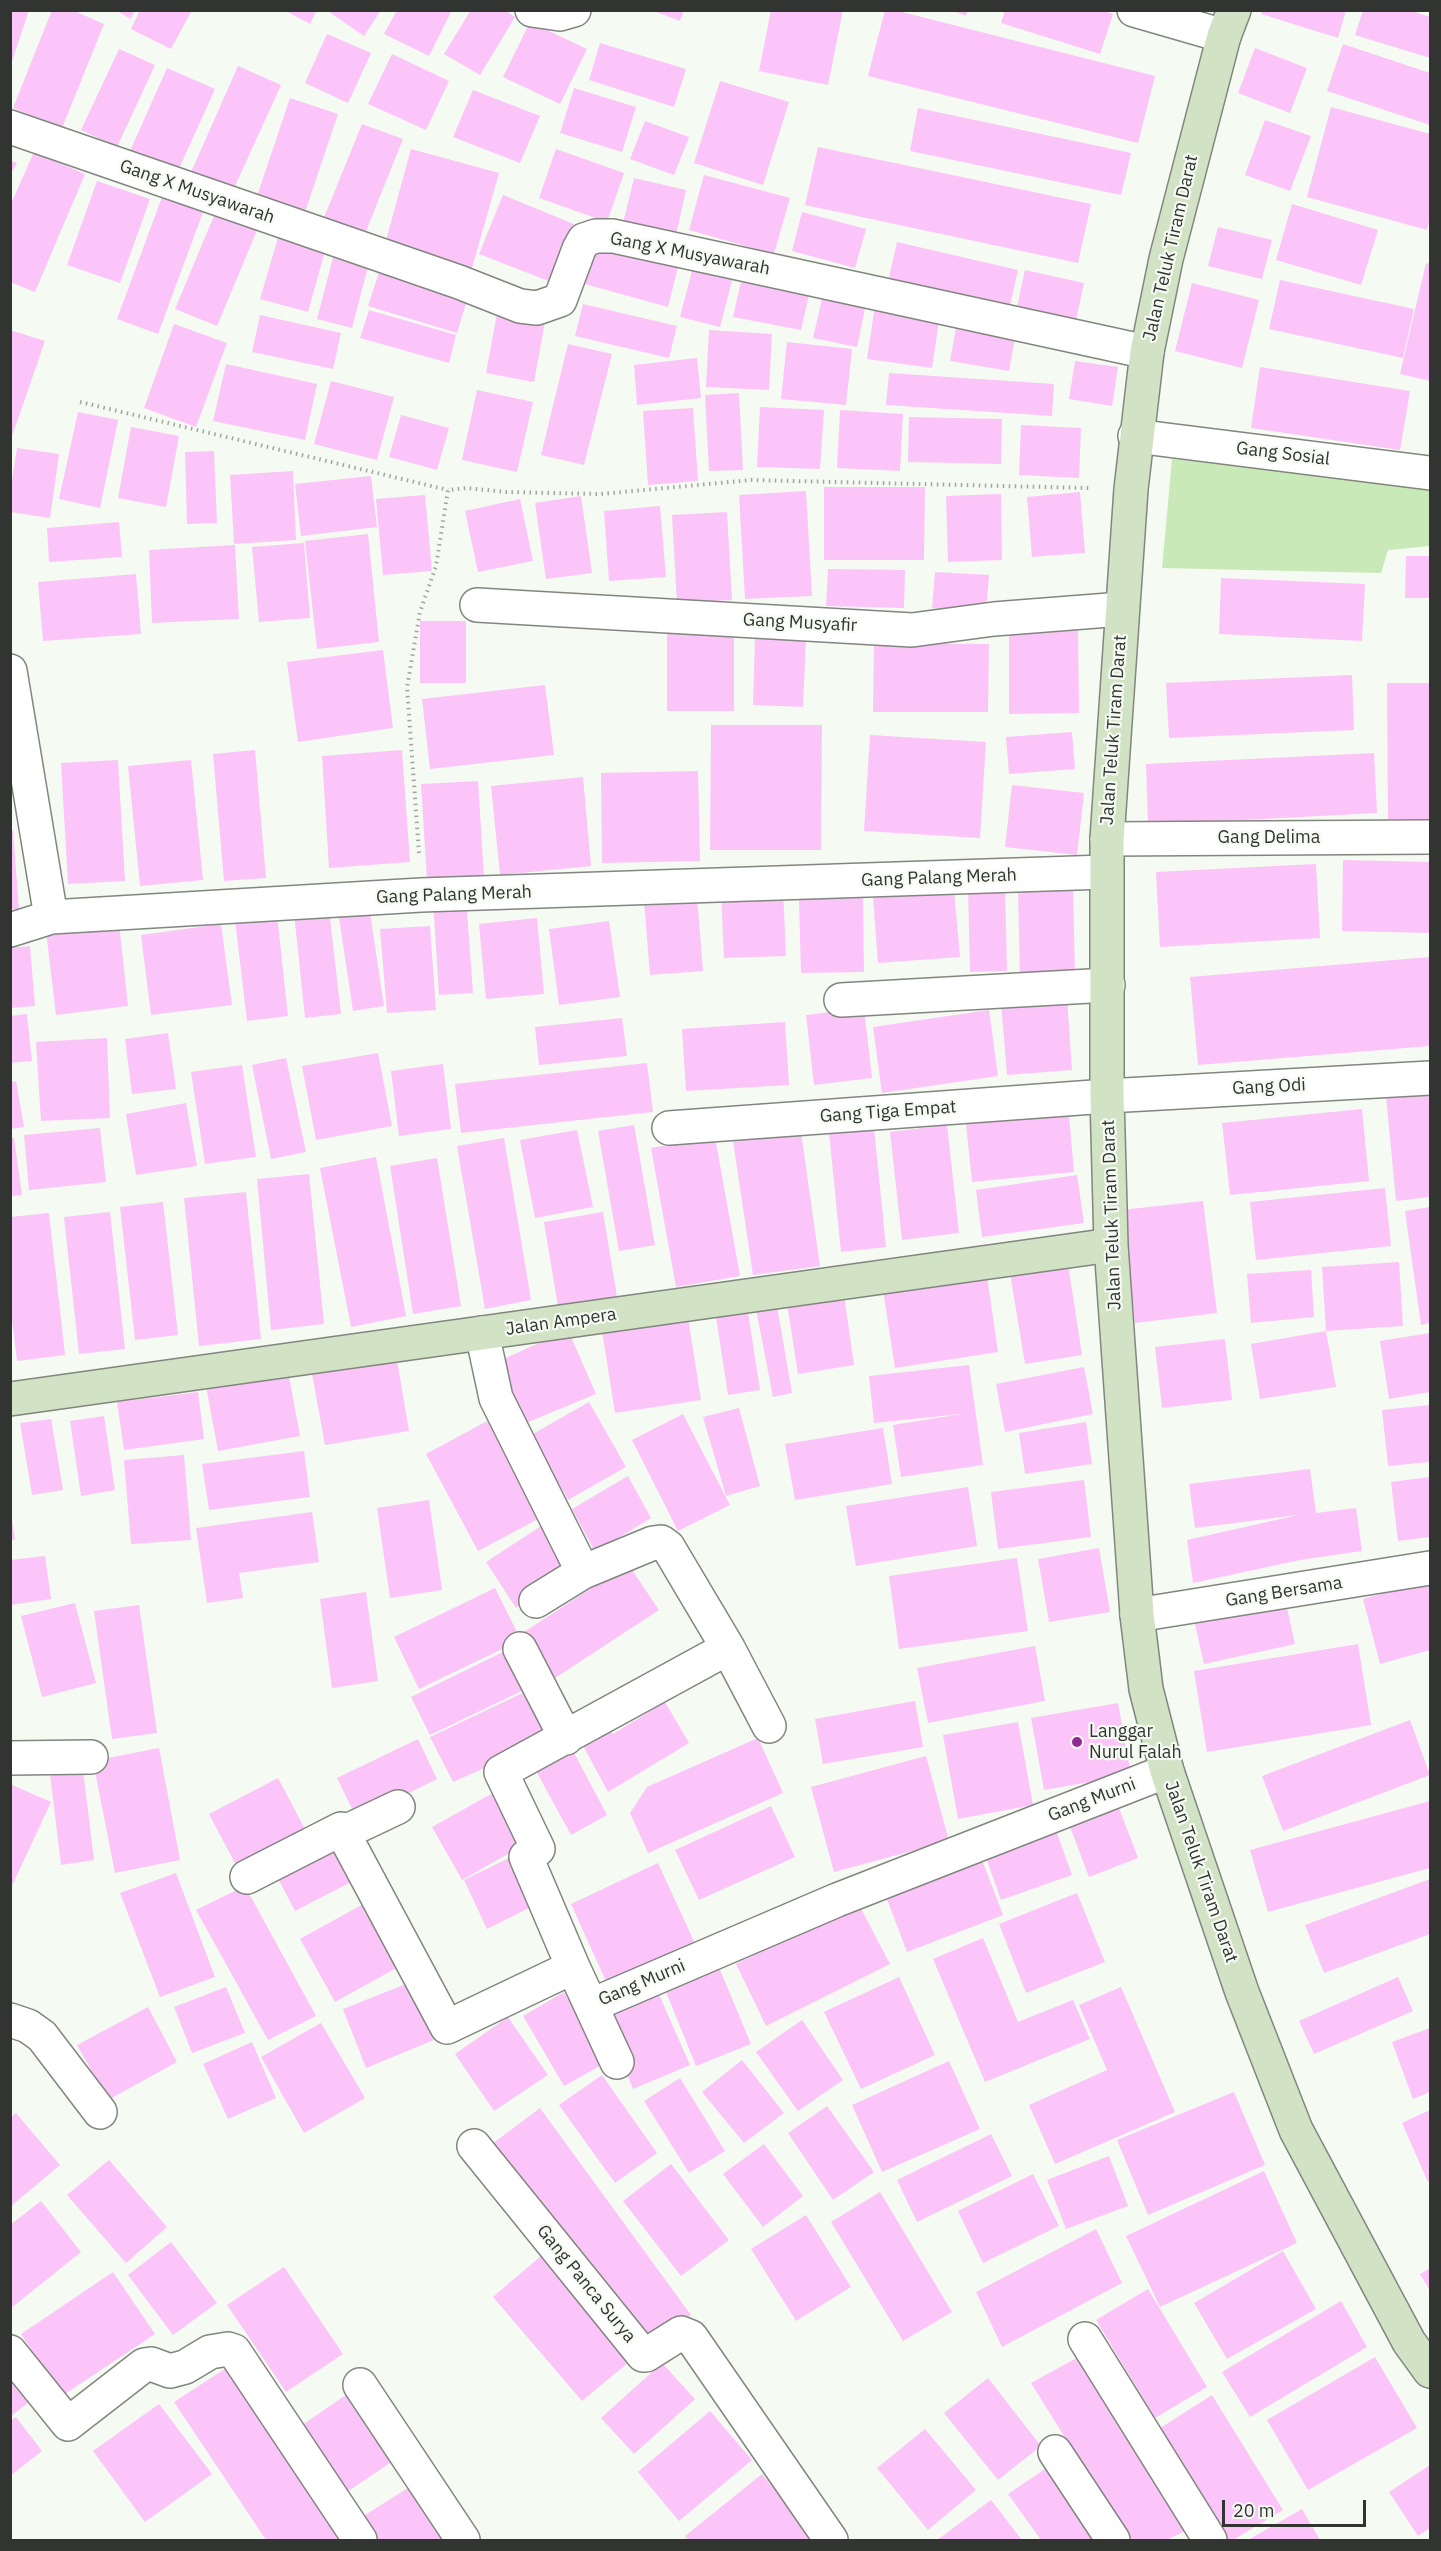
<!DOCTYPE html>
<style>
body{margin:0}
#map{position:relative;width:1441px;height:2551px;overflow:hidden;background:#f5faf2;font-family:"IBM Plex Sans",sans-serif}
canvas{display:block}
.frame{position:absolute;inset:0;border:12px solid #323431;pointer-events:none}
.scale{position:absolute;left:1222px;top:2500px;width:144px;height:27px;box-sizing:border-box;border:3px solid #323431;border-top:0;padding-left:8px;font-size:18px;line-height:21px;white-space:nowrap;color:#323431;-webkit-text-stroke:4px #f5faf2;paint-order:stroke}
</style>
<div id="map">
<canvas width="1441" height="2551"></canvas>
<div class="frame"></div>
<div class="scale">20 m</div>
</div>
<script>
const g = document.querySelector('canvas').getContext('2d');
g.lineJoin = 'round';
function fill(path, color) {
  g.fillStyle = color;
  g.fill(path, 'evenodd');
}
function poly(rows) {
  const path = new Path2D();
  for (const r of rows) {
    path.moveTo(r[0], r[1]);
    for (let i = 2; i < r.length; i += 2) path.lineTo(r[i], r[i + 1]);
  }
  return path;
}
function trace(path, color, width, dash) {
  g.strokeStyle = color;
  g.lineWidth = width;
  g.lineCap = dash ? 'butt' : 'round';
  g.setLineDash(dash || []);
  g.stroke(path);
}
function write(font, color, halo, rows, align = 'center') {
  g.font = font + ' "IBM Plex Sans",sans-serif';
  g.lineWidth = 4.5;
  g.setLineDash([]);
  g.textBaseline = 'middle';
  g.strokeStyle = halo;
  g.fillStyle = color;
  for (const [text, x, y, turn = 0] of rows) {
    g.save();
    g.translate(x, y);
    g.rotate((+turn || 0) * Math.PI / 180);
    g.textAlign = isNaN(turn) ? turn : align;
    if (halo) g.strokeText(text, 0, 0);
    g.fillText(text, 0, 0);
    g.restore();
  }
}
const green = poly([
 [1172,459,1430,482,1430,546,1388,550,1381,573,1162,568]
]);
const building = poly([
 [10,10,29,10,11,64,10,64],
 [52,10,72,10,104,24,62,128,13,108],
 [115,10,135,10,131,19],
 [140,10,192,10,171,49,131,29],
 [284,10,317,10,310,24],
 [330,10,381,10,364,36,329,12],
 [397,10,452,10,429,56,384,34],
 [471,10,505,10,515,17,480,75,444,54],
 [651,10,684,10,680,21],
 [771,10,843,10,828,85,759,71],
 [885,10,894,10,1155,76,1138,143,868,76],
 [951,10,968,10,966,16],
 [1005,10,1102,10,1113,14,1100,54,1001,23],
 [1263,10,1346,10,1338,38,1261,14],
 [1363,10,1409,10,1430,17,1430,58,1355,35],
 [530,22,587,49,560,104,503,77],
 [327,34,371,53,348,103,305,83],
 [600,43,686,69,674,107,589,80],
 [1343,44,1430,73,1430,125,1327,91],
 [1255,48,1307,68,1290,113,1238,93],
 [119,49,155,65,117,147,81,130],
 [392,54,449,81,426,130,368,104],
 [238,66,281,85,230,197,188,179],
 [167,68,215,89,178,171,130,151],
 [720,81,789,102,763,185,694,163],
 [574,88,636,107,622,152,560,133],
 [473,90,540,116,520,163,453,137],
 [290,98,338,114,303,218,255,202],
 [1331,107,1430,134,1430,219,1427,230,1307,197],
 [918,108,1131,153,1121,195,910,151],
 [1265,120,1311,136,1290,191,1245,175],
 [645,121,689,137,674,175,630,159],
 [362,124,403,139,360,246,319,230],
 [818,147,1091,204,1078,263,805,205],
 [411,149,499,173,472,268,385,244],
 [556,149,624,173,607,222,539,198],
 [34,152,85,174,35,292,10,282,10,206],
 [10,160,17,163,10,175],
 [704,175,790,198,774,254,689,230],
 [634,178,686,190,676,235,623,223],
 [97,181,150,199,120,283,67,265],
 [503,195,574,224,551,282,479,254],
 [162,197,203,212,158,334,117,319],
 [1292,204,1378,230,1361,285,1276,260],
 [216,211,258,228,217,326,175,309],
 [802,212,866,229,855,268,792,251],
 [1218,227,1272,240,1262,279,1208,266],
 [280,231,327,244,308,312,260,299],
 [597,241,679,263,668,307,585,284],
 [897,242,1018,270,1008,314,887,286],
 [335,250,370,259,352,328,317,319],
 [382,263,470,290,457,333,368,306],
 [694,263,734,273,720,327,680,317],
 [1426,263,1430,264,1430,381,1400,374],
 [1025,270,1084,283,1076,320,1017,307],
 [743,272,811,286,801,330,733,317],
 [1280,280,1414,309,1403,358,1269,329],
 [1192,283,1259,300,1242,368,1175,351],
 [824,290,867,299,857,347,813,338],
 [583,304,677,326,669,358,575,336],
 [875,305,940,314,932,368,867,359],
 [498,308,546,316,534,382,486,373],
 [369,310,456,335,449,363,360,338],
 [260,315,341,333,333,369,252,352],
 [957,322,1016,332,1009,371,950,361],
 [174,324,227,343,196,427,144,408],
 [10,330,45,341,11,439,10,439],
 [709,330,772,334,769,390,706,387],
 [787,342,852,349,846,405,781,399],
 [568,344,612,354,584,465,541,455],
 [697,358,701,398,637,405,634,365],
 [1075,361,1118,367,1112,406,1069,399],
 [226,364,317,384,305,440,213,421],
 [1260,367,1410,391,1400,450,1251,428],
 [889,373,1054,384,1052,416,886,405],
 [331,381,394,397,377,460,314,444],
 [477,390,533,402,517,472,462,460],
 [739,393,743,470,709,471,705,395],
 [760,407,824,410,820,469,757,467],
 [693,408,698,481,648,485,643,411],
 [840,410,903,414,900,471,837,468],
 [78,412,118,420,100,508,59,499],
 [401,415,449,428,437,470,389,457],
 [909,417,1002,419,1001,464,908,462],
 [1021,425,1081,428,1079,478,1019,475],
 [131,427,179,436,166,507,118,498],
 [17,448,59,454,50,518,10,512,10,492],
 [214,451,217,523,187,524,185,452],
 [293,471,296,540,234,544,230,475],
 [371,476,377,527,301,536,295,484],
 [824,487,925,487,924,560,824,560],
 [806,491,812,596,745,599,739,495],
 [1080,492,1085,553,1032,557,1027,497],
 [1001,494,1002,560,948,562,946,496],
 [425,495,432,571,383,575,376,499],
 [581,496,592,573,546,579,535,503],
 [520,499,533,561,478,572,465,511],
 [660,506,666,577,609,581,604,511],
 [727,512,732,600,677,603,672,515],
 [119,522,122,557,49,562,47,528],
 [368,534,379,642,317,649,305,541],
 [304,543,310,618,259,622,252,547],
 [235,545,239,619,152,623,149,550],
 [1406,556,1430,556,1430,598,1405,598],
 [828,569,905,570,904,608,826,606],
 [935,572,989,575,986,612,932,608],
 [136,574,141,634,43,641,38,582],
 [1221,578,1365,584,1362,641,1219,634],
 [420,621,466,621,466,683,420,683],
 [1078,625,1079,713,1009,714,1009,627],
 [667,632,734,632,734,711,667,711],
 [755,636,806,638,803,707,753,705],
 [874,643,989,644,988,712,873,712],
 [383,650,393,728,298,742,287,662],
 [1352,675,1354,730,1169,738,1166,683],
 [1387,683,1430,683,1430,819,1388,819],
 [545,685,554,755,430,769,422,699],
 [711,725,822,725,821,850,710,850],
 [1072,732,1075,769,1009,774,1006,737],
 [870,735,986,742,980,838,864,831],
 [255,750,266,878,224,881,213,754],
 [402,750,410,862,329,868,322,756],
 [1374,753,1377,813,1148,825,1146,764],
 [118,760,125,881,68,884,61,763],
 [191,760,203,880,140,886,128,766],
 [698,771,700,861,602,863,601,773],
 [583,777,591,866,500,875,491,786],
 [478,781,484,877,427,881,421,784],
 [1012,785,1084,793,1077,855,1005,847],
 [13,830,19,909,10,909,10,831],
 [1343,860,1430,862,1430,933,1342,931],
 [1316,864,1320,938,1160,947,1156,872],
 [1005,886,1007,971,970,972,968,887],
 [1073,887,1075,976,1020,978,1018,888],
 [783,889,786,956,724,958,721,892],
 [954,890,960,957,878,963,873,897],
 [697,896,703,971,650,975,644,901],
 [466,898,473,993,439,995,433,900],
 [863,898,864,972,801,973,799,899],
 [369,906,384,1006,353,1011,338,911],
 [329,909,341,1014,305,1018,294,913],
 [277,915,288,1016,247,1021,235,920],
 [537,918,544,994,486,999,479,924],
 [609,921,620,997,559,1005,549,929],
 [119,923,128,1006,56,1015,46,931],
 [221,924,232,1005,151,1015,141,935],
 [430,926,436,1010,387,1013,380,929],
 [30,946,35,1006,10,1008,10,948],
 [1430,957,1430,1046,1198,1065,1190,977],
 [1067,998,1072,1070,1007,1075,1001,1003],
 [864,1008,872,1078,814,1085,806,1015],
 [989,1010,998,1076,882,1093,873,1027],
 [27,1014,32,1061,10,1063,10,1016],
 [622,1018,627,1056,539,1065,535,1027],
 [785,1022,789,1085,686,1091,682,1029],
 [168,1033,176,1089,132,1094,125,1039],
 [107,1038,110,1118,41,1121,36,1042],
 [378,1053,392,1126,316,1140,302,1066],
 [286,1058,306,1152,271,1159,252,1065],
 [647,1063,653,1112,461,1133,455,1084],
 [443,1064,451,1129,399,1136,391,1071],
 [242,1065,256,1157,205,1164,191,1072],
 [16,1081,24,1127,10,1129,10,1082],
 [1430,1082,1430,1197,1396,1201,1385,1086],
 [186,1103,197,1166,136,1175,126,1114],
 [1068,1105,1074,1172,972,1182,965,1114],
 [1362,1109,1369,1181,1230,1195,1222,1123],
 [873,1118,886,1247,841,1252,828,1122],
 [634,1125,655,1245,619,1251,598,1131],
 [947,1125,959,1233,902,1240,890,1132],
 [100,1128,106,1182,29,1190,24,1135],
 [577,1130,593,1207,535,1218,520,1140],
 [801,1132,820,1266,753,1275,733,1141],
 [715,1137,740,1276,676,1287,651,1148],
 [10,1138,14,1138,22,1195,10,1196],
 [504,1138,531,1300,485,1309,457,1146],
 [376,1157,406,1316,351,1327,320,1168],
 [437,1158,461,1306,413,1314,390,1166],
 [309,1174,324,1324,271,1330,257,1179],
 [1077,1175,1084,1223,982,1237,976,1190],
 [1385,1188,1391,1246,1256,1260,1250,1202],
 [246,1192,261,1339,199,1346,184,1198],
 [1203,1201,1217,1313,1135,1323,1122,1210],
 [163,1202,178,1335,135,1340,120,1207],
 [1430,1207,1430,1323,1421,1325,1405,1211],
 [110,1212,125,1349,79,1354,64,1217],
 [603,1212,617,1297,558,1307,544,1222],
 [49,1213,65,1355,17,1361,10,1304,10,1217],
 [1399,1262,1403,1326,1326,1331,1322,1267],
 [1068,1264,1082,1355,1025,1364,1010,1273],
 [986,1269,998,1352,895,1368,882,1284],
 [1311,1270,1314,1317,1251,1323,1247,1274],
 [843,1288,854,1365,798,1374,786,1297],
 [746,1299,760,1390,728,1395,714,1304],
 [776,1300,792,1393,773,1397,755,1304],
 [688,1318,701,1400,615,1413,602,1331],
 [568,1330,596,1394,526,1423,499,1361],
 [1326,1331,1336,1387,1260,1399,1251,1344],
 [1430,1333,1430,1392,1389,1399,1380,1341],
 [1225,1339,1232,1400,1162,1408,1155,1347],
 [397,1360,409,1431,325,1445,312,1374],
 [969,1365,983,1465,901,1477,893,1425,962,1414,874,1423,869,1376],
 [1084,1367,1093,1414,1005,1432,996,1384],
 [288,1371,300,1436,218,1451,206,1386],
 [198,1392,204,1439,124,1450,117,1402],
 [589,1402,626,1467,568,1500,531,1435],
 [1430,1405,1430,1462,1388,1466,1382,1410],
 [739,1408,760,1486,726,1496,703,1417],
 [683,1414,730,1505,678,1531,632,1440],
 [104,1416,115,1490,81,1496,70,1421],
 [51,1419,63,1490,32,1495,20,1423],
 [489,1420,542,1517,478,1551,426,1454],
 [1086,1422,1092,1464,1025,1474,1019,1433],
 [883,1428,892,1484,795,1500,785,1444],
 [304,1451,310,1497,209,1510,202,1464],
 [184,1455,191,1540,131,1544,124,1460],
 [1310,1469,1316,1513,1356,1508,1362,1551,1300,1560,1193,1583,1187,1540,1298,1515,1195,1528,1189,1484],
 [628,1476,651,1518,595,1552,572,1509],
 [1430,1477,1430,1537,1398,1541,1391,1482],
 [1084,1480,1091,1537,998,1549,991,1492],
 [968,1487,977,1546,856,1566,846,1506],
 [429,1500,442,1590,390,1598,377,1508],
 [10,1507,15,1540,10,1540],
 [312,1512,319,1562,239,1573,243,1598,207,1603,196,1528],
 [541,1526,572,1572,516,1608,486,1562],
 [1099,1548,1110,1612,1049,1622,1038,1559],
 [45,1556,51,1599,10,1605,10,1560],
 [1017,1558,1028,1631,899,1649,889,1576],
 [628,1564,659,1610,552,1680,521,1634],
 [1430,1580,1430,1650,1380,1664,1363,1599],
 [495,1588,521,1640,419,1689,394,1637],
 [366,1592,378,1681,332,1688,320,1599],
 [1285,1599,1295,1644,1204,1664,1194,1620],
 [75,1603,96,1683,42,1697,21,1616],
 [139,1605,157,1733,112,1739,94,1611],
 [1358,1644,1371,1725,1207,1752,1194,1671],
 [1035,1646,1045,1701,928,1723,917,1668],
 [511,1648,530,1687,430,1735,411,1697],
 [531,1689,558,1735,453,1782,430,1737],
 [915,1701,923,1747,823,1764,815,1719],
 [665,1702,689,1743,608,1792,579,1738,606,1723,613,1734],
 [1118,1703,1131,1775,1044,1790,1031,1718],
 [1410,1720,1430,1775,1283,1831,1262,1776],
 [1018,1722,1033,1805,958,1819,943,1735],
 [758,1738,783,1793,648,1853,630,1813,647,1787],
 [418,1739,437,1779,357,1819,337,1778],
 [159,1748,180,1860,115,1873,93,1761],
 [573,1751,607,1815,571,1835,536,1771],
 [926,1756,949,1841,834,1872,811,1787],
 [83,1770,94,1860,61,1865,50,1774],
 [278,1778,305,1829,236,1865,209,1814],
 [10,1784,51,1802,10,1890],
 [500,1789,529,1842,462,1880,432,1827],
 [1116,1800,1138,1858,1089,1877,1067,1819],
 [1430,1801,1430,1868,1268,1912,1250,1850],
 [771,1806,795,1857,699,1900,675,1850],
 [1052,1819,1072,1875,1001,1900,981,1844],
 [335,1840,355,1880,295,1911,274,1871],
 [519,1853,541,1902,487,1929,464,1880],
 [981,1857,1003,1915,907,1952,885,1894],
 [658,1863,697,1948,609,1988,571,1904],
 [176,1873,215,1977,160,1997,120,1893],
 [1430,1879,1430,1934,1324,1973,1305,1925],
 [245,1886,316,2016,268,2040,196,1910],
 [1077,1893,1105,1962,1026,1993,999,1924],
 [365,1903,400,1966,335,2002,300,1939],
 [858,1903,890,1964,766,2026,736,1964],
 [983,1938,1018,2022,1073,2000,1090,2039,985,2082,933,1959],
 [718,1965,751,2044,696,2066,664,1987],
 [899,1977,935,2055,861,2089,824,2012],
 [1398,1977,1413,2011,1314,2054,1299,2021],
 [411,1982,434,2040,366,2068,343,2009],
 [226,1987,245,2033,192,2053,174,2007],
 [1121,1987,1175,2112,1055,2164,1029,2105,1107,2070,1079,2005],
 [657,1990,690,2065,633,2089,602,2013],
 [564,1992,605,2063,564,2086,523,2016],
 [148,2007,177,2062,108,2100,77,2045],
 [508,2017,548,2075,494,2111,455,2054],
 [802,2020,843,2080,798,2111,756,2052],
 [321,2023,365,2098,304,2133,261,2057],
 [1430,2028,1430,2092,1413,2099,1392,2042],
 [252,2042,276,2098,228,2119,203,2064],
 [742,2060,784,2113,744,2143,702,2092],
 [949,2061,980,2129,882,2172,852,2105],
 [602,2075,657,2153,615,2183,559,2105],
 [680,2078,725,2151,689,2173,644,2101],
 [1234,2092,1265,2165,1148,2215,1117,2140],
 [827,2106,874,2172,833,2200,788,2133],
 [540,2108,691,2315,644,2350,492,2144],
 [1430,2110,1430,2181,1428,2182,1402,2123],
 [16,2113,60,2165,10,2207,10,2118],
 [991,2134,1012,2176,917,2222,897,2180],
 [764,2144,803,2196,763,2227,723,2174],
 [1109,2156,1128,2206,1066,2229,1047,2180],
 [109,2160,167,2227,126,2263,67,2195],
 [671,2164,729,2240,681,2276,623,2201],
 [1264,2171,1297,2243,1160,2307,1126,2236],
 [1033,2174,1059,2226,983,2263,958,2211],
 [880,2192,952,2312,903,2341,831,2222],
 [41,2201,81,2252,10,2309,10,2225],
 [806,2215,851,2287,796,2321,751,2249],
 [1096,2229,1122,2283,1002,2347,976,2292],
 [171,2242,217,2303,173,2335,128,2275],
 [1283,2251,1316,2309,1227,2359,1194,2303],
 [541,2256,634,2358,582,2401,493,2297],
 [284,2267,343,2354,286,2392,227,2305],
 [1430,2268,1430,2291,1420,2274],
 [113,2272,155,2334,62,2396,21,2334],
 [1148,2289,1207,2387,1155,2418,1096,2320],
 [1341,2301,1367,2347,1250,2417,1222,2372],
 [1082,2355,1191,2528,1167,2540,1129,2540,1031,2383],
 [1375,2357,1417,2428,1308,2490,1267,2420],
 [234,2363,351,2540,266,2540,174,2402],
 [662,2363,695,2399,634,2454,601,2418],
 [10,2376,30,2401,10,2417],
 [988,2378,1041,2446,998,2480,944,2413],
 [356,2388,402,2455,338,2498,292,2432],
 [1212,2395,1283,2510,1233,2540,1226,2540,1157,2430],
 [159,2404,212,2474,145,2522,93,2451],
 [710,2411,752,2460,679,2521,638,2472],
 [16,2417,42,2451,10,2476,10,2421],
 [925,2429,976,2490,928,2530,877,2468],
 [1430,2465,1430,2528,1418,2536,1389,2492],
 [1048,2467,1100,2540,1041,2540,1008,2494],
 [762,2474,813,2537,809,2540,688,2540,685,2536],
 [414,2484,454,2540,363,2540,351,2524],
 [991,2500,1022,2540,937,2540],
 [1302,2509,1320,2540,1248,2540]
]);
const path = poly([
 [80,402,448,490],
 [419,853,407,687,420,612,436,566,448,490,467,488,506,492,601,494,751,480,1089,488]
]);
const street = poly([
 [532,10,560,14,574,10],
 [1134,10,1224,36],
 [10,127,459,282,520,306,537,308,560,300,579,249,584,240,596,236,613,236,1147,352],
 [1135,436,1430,473],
 [477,605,912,630,994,619,1122,609],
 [10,671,51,917],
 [1107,839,1430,837],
 [10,930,51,917,421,895,1105,872],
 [841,1000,1108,985],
 [669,1128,1107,1096,1430,1078],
 [482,1333,496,1398,583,1572,653,1543,661,1542,668,1547,728,1648,769,1726],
 [536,1601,583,1572],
 [1137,1615,1430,1568],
 [520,1649,566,1738],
 [10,1758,91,1757],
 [343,1833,398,1807],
 [247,1877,341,1829,447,2027,573,1967,617,2062],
 [573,1967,526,1857,538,1849,501,1772,728,1648],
 [592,2005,837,1900,1167,1771],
 [10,2020,28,2026,42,2036,100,2112],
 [474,2146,643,2355,646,2355,681,2333,691,2337,831,2540],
 [1085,2339,1210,2540],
 [10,2352,68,2424,144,2365,151,2364,170,2371,185,2367,210,2352,228,2349,234,2351,360,2540],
 [360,2385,463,2540],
 [1055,2452,1113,2540]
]);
const secondary = poly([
 [1234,10,1224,36,1166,259,1147,352,1131,489,1107,839,1107,1096,1111,1245,1137,1615,1146,1689,1167,1771,1242,1992,1296,2130,1409,2342,1430,2371],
 [10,1399,1111,1245]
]);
const markers = [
 [1077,1742,6,"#8f2a90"]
];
const streetNames = [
 ["Gang X Musyawarah",197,192,19],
 ["Jalan Teluk Tiram Darat",1171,248,-77],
 ["Gang X Musyawarah",690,254,11],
 ["Gang Sosial",1283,454,7],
 ["Gang Musyafir",800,623,3],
 ["Jalan Teluk Tiram Darat",1114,730,-86],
 ["Gang Delima",1269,838],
 ["Gang Palang Merah",939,878,-2],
 ["Gang Palang Merah",454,895,-2],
 ["Gang Odi",1269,1087,-3],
 ["Gang Tiga Empat",888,1112,-4],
 ["Jalan Teluk Tiram Darat",1112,1215,-92],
 ["Jalan Ampera",561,1322,-8],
 ["Gang Bersama",1284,1592,-9],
 ["Gang Murni",1092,1800,-21],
 ["Jalan Teluk Tiram Darat",1201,1872,71],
 ["Gang Murni",642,1983,-23],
 ["Gang Panca Surya",586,2284,51]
];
const poiNames = [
 ["Langgar",1089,1732],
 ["Nurul Falah",1089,1753]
];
fill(green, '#cae9b9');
fill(building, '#fcc5f9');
trace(street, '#81867e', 36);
trace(secondary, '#81867e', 36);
trace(path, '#a1a59f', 4, [1.5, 4.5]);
trace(street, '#fff', 33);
trace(secondary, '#d1e2c5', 33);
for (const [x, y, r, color] of markers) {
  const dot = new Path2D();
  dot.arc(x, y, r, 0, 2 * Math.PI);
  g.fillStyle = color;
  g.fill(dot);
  trace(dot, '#f5faf2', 2);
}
write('18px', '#323431', '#f5faf2', streetNames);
write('18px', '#323431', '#f5faf2', poiNames, 'left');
</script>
